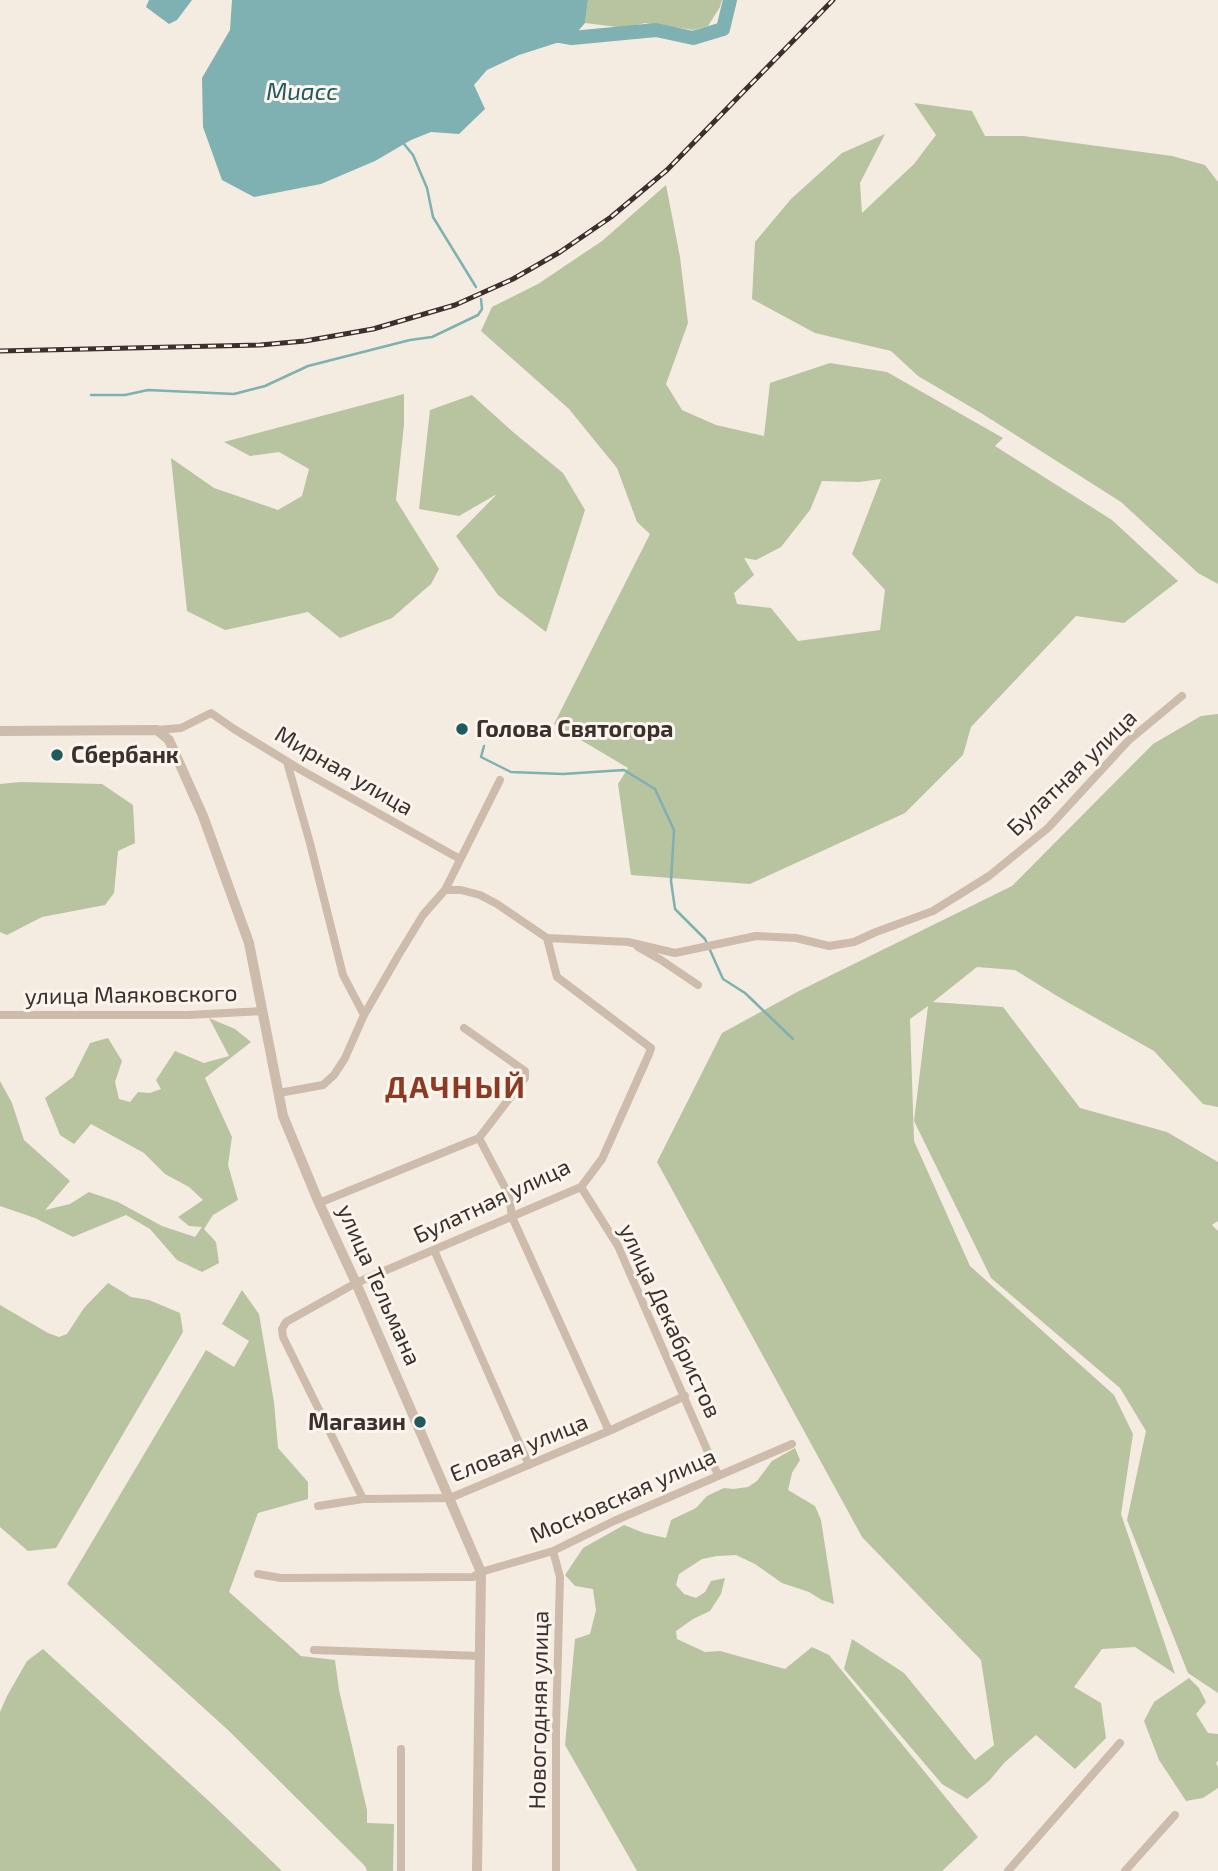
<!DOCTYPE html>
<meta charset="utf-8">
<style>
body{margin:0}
canvas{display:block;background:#f4ebe1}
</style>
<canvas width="1218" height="1871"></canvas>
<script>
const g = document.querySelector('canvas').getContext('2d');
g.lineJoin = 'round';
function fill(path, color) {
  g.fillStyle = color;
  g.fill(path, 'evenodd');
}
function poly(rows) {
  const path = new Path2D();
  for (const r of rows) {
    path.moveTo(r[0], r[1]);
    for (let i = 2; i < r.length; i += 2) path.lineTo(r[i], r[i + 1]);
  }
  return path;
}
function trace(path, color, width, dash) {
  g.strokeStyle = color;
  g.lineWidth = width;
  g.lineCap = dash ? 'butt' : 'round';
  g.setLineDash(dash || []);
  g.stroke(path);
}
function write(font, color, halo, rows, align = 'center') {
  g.font = font + ' "Exo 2",sans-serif';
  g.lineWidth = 6;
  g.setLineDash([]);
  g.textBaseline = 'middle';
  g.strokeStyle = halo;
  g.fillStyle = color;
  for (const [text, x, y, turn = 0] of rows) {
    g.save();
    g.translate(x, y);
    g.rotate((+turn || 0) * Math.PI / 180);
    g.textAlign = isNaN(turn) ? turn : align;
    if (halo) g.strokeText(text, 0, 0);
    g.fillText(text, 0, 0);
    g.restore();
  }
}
const green = poly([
 [588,0,722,0,720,7,708,26,694,30,645,23,625,28,585,23],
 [914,103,972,111,985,136,1023,136,1172,156,1205,165,1218,182,1218,584,1198,573,1121,502,981,413,918,376,891,351,815,333,752,299,755,242,791,199,842,153,885,134,860,183,862,213,914,164,936,135],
 [666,185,680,257,688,323,666,384,682,410,716,425,764,436,770,383,830,363,887,372,1003,438,995,446,1112,520,1178,581,1124,623,1076,616,971,727,963,755,905,813,750,884,631,875,618,784,628,768,554,724,650,534,637,522,617,468,569,409,481,331,492,307,538,284,602,241],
 [881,479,852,554,885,590,880,630,798,641,771,608,737,604,734,593,754,575,744,558,756,560,781,547,810,510,822,481,859,482],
 [404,394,404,424,396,500,439,569,431,584,392,618,340,638,308,612,225,630,187,611,171,458,214,488,278,510,302,496,309,469,279,452,250,456,224,442],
 [472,395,513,432,563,473,585,510,546,632,498,595,456,536,497,494,459,516,419,509,430,410],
 [1218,714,1218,1107,1203,1104,1154,1051,1062,999,1015,970,977,967,933,1002,1003,1007,1080,1108,1167,1132,1218,1162,1218,1221,1212,1225,1218,1231,1218,1693,1188,1673,1127,1520,1146,1431,1120,1388,991,1278,914,1121,928,1006,910,1019,914,1141,970,1266,1114,1395,1133,1434,1121,1514,1175,1674,1135,1647,1102,1649,1074,1687,1101,1703,1106,1738,1075,1769,1036,1735,1005,1762,989,1781,967,1799,942,1784,844,1669,852,1639,904,1673,975,1760,994,1745,981,1660,862,1537,657,1162,722,1033,799,991,1012,886,1153,744,1201,716],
 [21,782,102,784,133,805,135,843,118,851,114,893,105,905,42,917,7,935,0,932,0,784],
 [209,1018,235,1029,251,1042,205,1078,232,1137,228,1165,238,1200,213,1215,204,1229,216,1242,219,1263,202,1272,177,1260,150,1229,126,1215,73,1237,35,1218,0,1206,0,1081,12,1103,24,1140,70,1181,45,1210,70,1204,89,1192,118,1202,162,1226,195,1237,202,1227,189,1226,178,1217,203,1200,189,1187,165,1174,144,1153,91,1124,74,1144,60,1135,45,1098,73,1077,90,1043,108,1038,122,1061,115,1082,119,1099,130,1102,138,1092,150,1093,161,1089,156,1080,175,1051,204,1063,229,1056],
 [108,1283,131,1297,149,1300,180,1313,183,1332,56,1548,28,1551,0,1527,0,1305,48,1333,59,1337,67,1334,84,1308],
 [242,1290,259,1314,274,1402,278,1448,308,1482,308,1499,258,1513,229,1592,301,1656,335,1660,339,1690,367,1810,367,1823,394,1824,393,1871,367,1871,365,1866,228,1730,67,1584,206,1350,234,1367,249,1341,222,1324],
 [795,1448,800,1460,792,1473,788,1490,815,1506,821,1520,834,1604,822,1600,809,1592,782,1583,755,1564,736,1555,717,1556,702,1559,679,1574,676,1585,684,1594,696,1598,705,1592,711,1581,725,1578,721,1594,710,1611,693,1619,676,1631,677,1639,705,1652,720,1651,785,1669,812,1647,829,1655,978,1837,942,1871,637,1871,565,1745,575,1639,590,1634,596,1610,593,1589,575,1586,565,1575,583,1548,624,1525,644,1533,666,1538,671,1520,696,1508,707,1496,724,1488,733,1489,748,1487,757,1481,772,1461],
 [43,1649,211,1803,282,1871,0,1871,0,1712,7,1696,27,1661],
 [1189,1678,1199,1688,1206,1702,1196,1714,1208,1733,1218,1734,1218,1761,1216,1763,1218,1767,1218,1788,1203,1798,1186,1801,1159,1760,1144,1721,1154,1702]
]);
const water = poly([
 [149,0,192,0,177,20,169,24,146,7],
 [232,0,588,0,585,23,572,38,519,55,487,70,474,85,485,109,459,134,431,132,411,140,375,161,321,184,254,197,222,180,203,127,202,78,230,30]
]);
const stream = poly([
 [404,144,413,155,427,188,433,217,476,287],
 [91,395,125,395,148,390,234,394,265,386,308,366,410,340,432,337,478,315,482,309,481,299],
 [484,746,481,757,511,772,563,774,624,770,655,789,674,830,671,881,675,909,705,939,723,979,745,993,793,1039]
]);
const river = poly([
 [554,35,572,38,656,30,693,38,723,29,730,0]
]);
const minor = poly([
 [157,730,181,728,211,713,234,729,301,770,460,859],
 [287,762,310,843,343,975,364,1015],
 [547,938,628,942,675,953,756,936,796,938,829,946,854,942,876,932,933,911,989,876,1048,828,1128,741,1182,696],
 [638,947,661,960,698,985],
 [0,1015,188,1015,263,1011],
 [279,1093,323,1085,334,1075,345,1058,364,1015,398,956,423,915,445,890,500,780],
 [479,1138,509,1195,512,1217,609,1431],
 [581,1187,618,1246,718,1475],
 [319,1203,479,1138,525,1078,525,1071,464,1028],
 [434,1250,529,1465],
 [363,1499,283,1337,282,1329,286,1322,356,1283,581,1187,602,1159,649,1054,651,1048,557,977,547,938,497,904,480,895,461,890,445,890],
 [318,1506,363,1499,450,1498,609,1431,685,1396],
 [553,1551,560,1577,556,1728,556,1871],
 [258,1574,281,1578,473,1577,481,1572,553,1551,614,1521,792,1444],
 [314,1650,480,1656],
 [401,1871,401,1749],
 [1008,1871,1120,1743],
 [1125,1871,1175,1815]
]);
const tertiary = poly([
 [0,731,157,730,169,740,203,816,249,943,283,1116,319,1203,356,1283,481,1572,477,1871]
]);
const rail = poly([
 [0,351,260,345,305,341,373,329,455,305,513,279,560,252,611,217,667,170,833,0]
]);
const markers = [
 [462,729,7,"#1f5a5e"],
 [57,755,7,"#1f5a5e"],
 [420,1422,7,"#1f5a5e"]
];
const poiNames = [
 ["Голова Святогора",476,729],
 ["Сбербанк",71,755],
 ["Магазин",406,1422,"right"]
];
const streetNames = [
 ["Мирная улица",344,771,30],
 ["Булатная улица",1072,773,-44],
 ["улица Маяковского",131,995,-1],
 ["Булатная улица",492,1201,-25],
 ["улица Тельмана",379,1285,66],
 ["улица Декабристов",670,1321,65],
 ["Еловая улица",519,1448,-22],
 ["Московская улица",623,1496,-24],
 ["Новогодняя улица",539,1710,-89]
];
const waterNames = [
 ["Миасс",302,92]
];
const districtNames = [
 ["ДАЧНЫЙ",456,1088]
];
fill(green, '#b8c4a0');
fill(water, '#7fb0b2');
trace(stream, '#7fb0b2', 2.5);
trace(river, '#7fb0b2', 14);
trace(minor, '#cdbbac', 8);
trace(tertiary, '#cdbbac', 10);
trace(rail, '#3b302b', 5);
trace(rail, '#fbf5ee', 2.5, [8]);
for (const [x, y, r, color] of markers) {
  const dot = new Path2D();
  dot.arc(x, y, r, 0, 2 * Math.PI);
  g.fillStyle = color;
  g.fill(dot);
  trace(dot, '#fbf5ee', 2.5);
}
write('bold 23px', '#3b302b', '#fbf5ee', poiNames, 'left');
write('23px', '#3b302b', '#fbf5ee', streetNames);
write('italic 24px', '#1f5a5e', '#fbf5ee', waterNames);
g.letterSpacing = '2px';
write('bold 30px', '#8c3b22', '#fbf5ee', districtNames);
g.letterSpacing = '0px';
</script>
